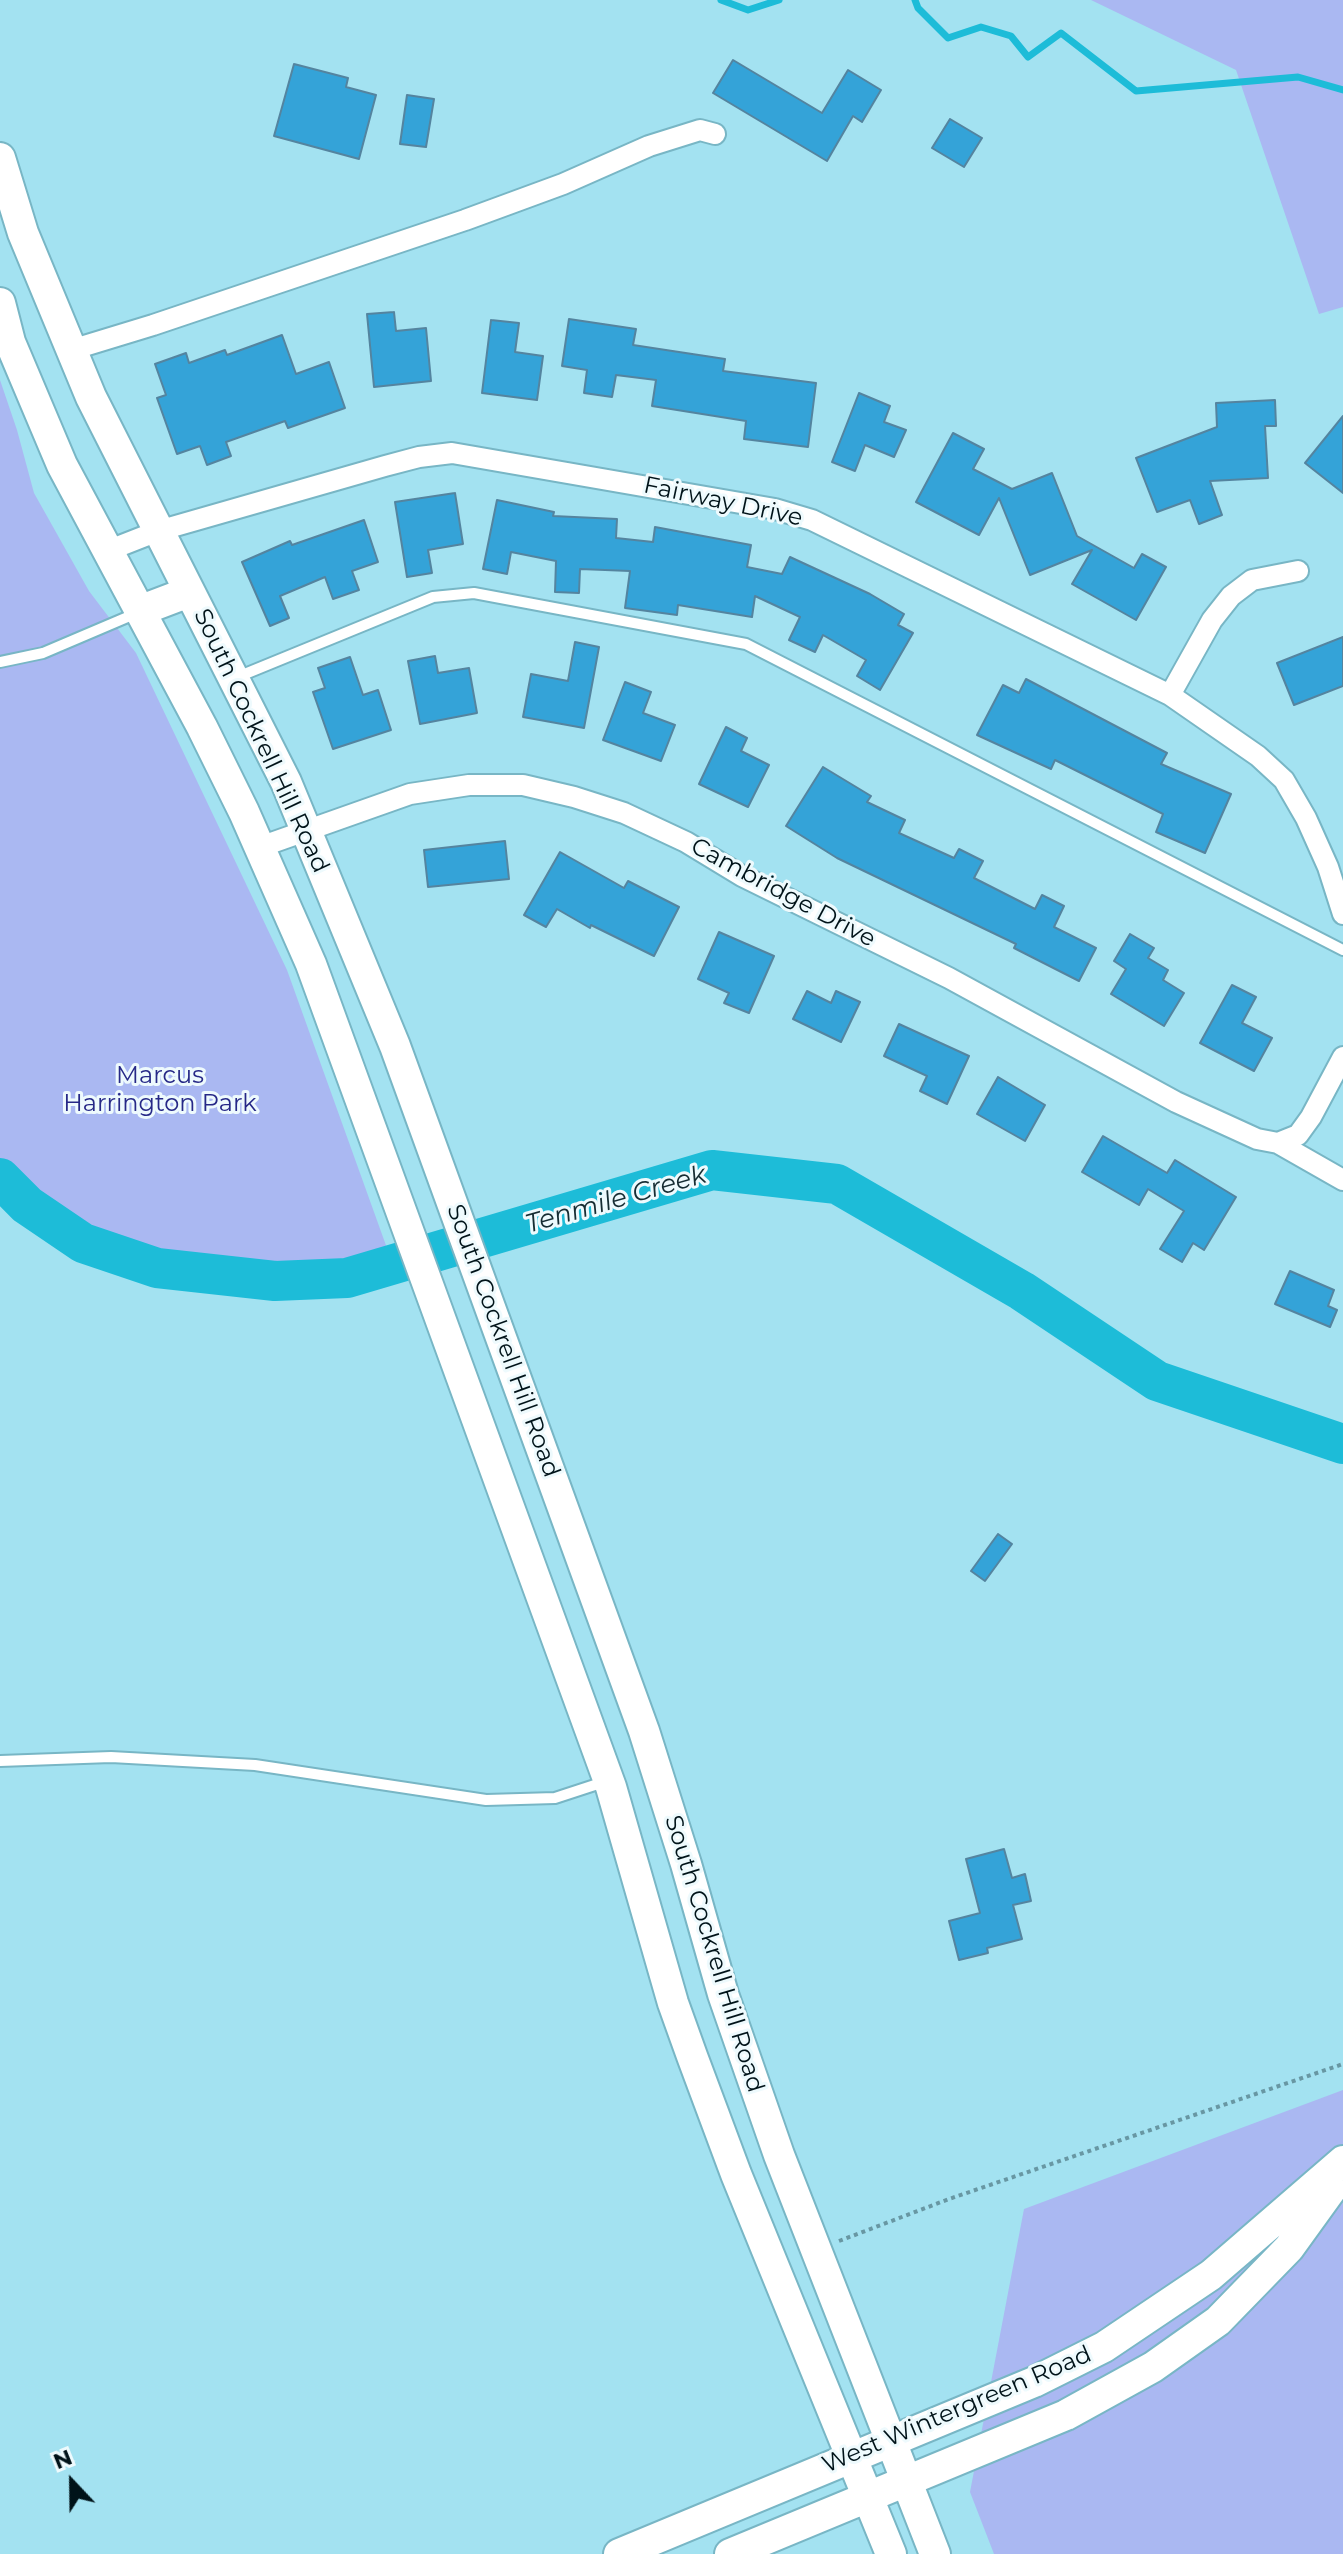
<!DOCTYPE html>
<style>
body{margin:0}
#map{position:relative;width:1343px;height:2554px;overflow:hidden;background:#a3e2f1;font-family:Montserrat,sans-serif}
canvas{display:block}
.north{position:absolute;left:32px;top:2442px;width:80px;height:80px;-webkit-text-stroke:6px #eefafd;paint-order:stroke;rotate:338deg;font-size:22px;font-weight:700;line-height:32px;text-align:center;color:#001319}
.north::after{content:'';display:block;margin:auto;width:28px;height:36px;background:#001319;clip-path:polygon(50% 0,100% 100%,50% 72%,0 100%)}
</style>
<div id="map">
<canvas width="1343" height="2554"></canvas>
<div class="north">N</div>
</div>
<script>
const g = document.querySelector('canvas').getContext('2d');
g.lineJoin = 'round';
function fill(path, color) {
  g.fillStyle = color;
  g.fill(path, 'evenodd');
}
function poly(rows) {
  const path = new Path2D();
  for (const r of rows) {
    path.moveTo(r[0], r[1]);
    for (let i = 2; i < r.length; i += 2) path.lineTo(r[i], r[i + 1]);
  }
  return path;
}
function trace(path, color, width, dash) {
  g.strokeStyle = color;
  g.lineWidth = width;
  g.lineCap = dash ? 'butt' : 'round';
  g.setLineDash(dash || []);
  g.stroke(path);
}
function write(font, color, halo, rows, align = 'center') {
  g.font = font + ' Montserrat,sans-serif';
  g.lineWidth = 6;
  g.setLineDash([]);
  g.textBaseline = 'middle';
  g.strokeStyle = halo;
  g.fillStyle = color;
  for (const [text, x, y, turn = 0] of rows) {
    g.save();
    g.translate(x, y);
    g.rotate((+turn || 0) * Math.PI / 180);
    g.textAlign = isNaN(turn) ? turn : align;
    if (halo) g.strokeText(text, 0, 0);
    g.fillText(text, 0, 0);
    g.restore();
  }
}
const green = poly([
 [1091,0,1343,0,1343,307,1319,314,1236,70],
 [0,380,17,430,34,493,89,591,136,653,287,970,388,1251,337,1265,161,1258,91,1237,40,1198,0,1161],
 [1343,2090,1343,2554,994,2554,970,2492,1024,2209]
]);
const stream = poly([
 [721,0,748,10,779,0],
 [915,0,918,8,948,38,981,27,1011,36,1028,57,1061,33,1136,91,1298,77,1343,90]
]);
const river = poly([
 [0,1178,27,1205,83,1243,157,1268,275,1281,347,1278,712,1170,837,1184,1022,1291,1157,1381,1343,1444]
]);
const building = poly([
 [733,60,822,113,848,70,881,90,862,122,853,116,827,161,713,93,733,60],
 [294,64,348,78,346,87,376,95,359,159,274,136,294,64],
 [407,95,434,99,426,147,400,144,407,95],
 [950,119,982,138,964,167,932,148,950,119],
 [394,312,396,331,426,328,431,381,374,387,367,314,394,312],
 [569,319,636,329,633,345,725,359,723,371,816,383,808,447,744,439,746,421,652,406,656,380,616,375,612,397,584,393,587,370,562,366,569,319],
 [491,320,519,323,515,352,543,356,537,400,482,393,491,320],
 [282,335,296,374,329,362,345,408,288,428,285,421,226,442,231,456,207,465,200,446,177,454,157,398,166,395,155,364,186,353,189,363,225,350,227,355,282,335],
 [859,393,890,406,884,422,906,430,894,457,865,445,855,471,832,462,859,393],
 [1275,400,1276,426,1265,426,1268,478,1210,481,1222,515,1199,524,1190,500,1157,512,1136,458,1217,427,1216,403,1275,400],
 [1343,416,1343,493,1305,463,1343,416],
 [953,433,984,449,973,469,1012,489,1052,473,1077,536,1134,568,1142,554,1166,567,1136,620,1072,584,1092,550,1030,575,999,498,979,535,916,502,953,433],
 [455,493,463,544,428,550,432,573,407,577,395,502,455,493],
 [497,500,554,512,553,516,617,519,616,538,653,542,655,527,751,545,747,567,782,574,790,557,870,594,904,614,898,625,913,633,880,690,857,676,866,660,823,635,815,652,789,640,800,617,755,596,752,617,678,605,677,615,625,608,630,571,580,569,579,593,555,592,556,561,511,552,507,574,483,569,497,500],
 [364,520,378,562,352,571,359,590,333,599,325,577,280,596,289,618,270,626,242,562,290,541,292,545,364,520],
 [1343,637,1343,686,1294,705,1277,663,1343,637],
 [575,642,599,647,584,728,523,717,531,674,568,681,575,642],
 [435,656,438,673,469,668,477,713,420,724,408,661,435,656],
 [350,657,363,695,378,690,391,730,333,749,313,692,325,688,318,668,350,657],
 [1026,679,1167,753,1161,764,1231,794,1205,853,1156,832,1163,814,1055,760,1051,769,977,735,1003,685,1019,693,1026,679],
 [625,682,651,692,643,713,675,725,661,761,603,740,625,682],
 [726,727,747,738,741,751,769,765,748,807,699,784,726,727],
 [823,767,871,796,867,802,905,820,899,833,954,858,959,849,983,861,974,878,1035,909,1042,895,1064,906,1054,927,1096,948,1079,981,1014,948,1016,944,837,858,786,826,823,767],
 [505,841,509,879,428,887,424,850,505,841],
 [560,852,624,888,628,881,679,907,654,956,591,925,590,928,557,909,546,927,524,915,560,852],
 [719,932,774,956,749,1013,724,1003,729,993,698,979,719,932],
 [1130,934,1154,948,1148,958,1168,970,1163,980,1184,993,1164,1026,1111,994,1126,969,1114,961,1130,934],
 [1232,985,1256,997,1242,1023,1272,1038,1254,1071,1200,1043,1232,985],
 [807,991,831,1003,836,991,860,1002,841,1042,793,1019,807,991],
 [899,1024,969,1056,947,1104,920,1091,927,1076,884,1056,899,1024],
 [998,1077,1045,1105,1025,1141,977,1114,998,1077],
 [1103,1136,1167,1173,1175,1160,1236,1197,1204,1250,1193,1243,1182,1262,1160,1249,1184,1211,1148,1189,1139,1205,1082,1172,1103,1136],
 [1290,1271,1334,1290,1328,1306,1337,1310,1330,1327,1275,1304,1290,1271],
 [998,1534,1012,1544,985,1581,971,1571,998,1534],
 [1004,1849,1012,1878,1025,1874,1031,1901,1013,1905,1022,1939,987,1948,988,1953,959,1960,949,1921,980,1913,966,1859,1004,1849]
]);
const path = poly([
 [839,2241,949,2199,1343,2064]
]);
const service = poly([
 [0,662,43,653,137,613],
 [235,678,433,597,474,593,746,644,1343,950],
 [0,1761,111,1757,255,1765,486,1800,555,1798,607,1781]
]);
const minor = poly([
 [71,350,153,325,465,220,563,184,649,146,700,130,715,134],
 [107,551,158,531,385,466,419,457,452,453,775,509,812,520,1170,695,1258,756,1284,780,1306,818,1328,867,1343,914],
 [1170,695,1212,620,1231,596,1252,580,1298,571],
 [260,847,410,794,469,785,523,785,574,797,624,813,686,842,742,876,949,978,1176,1102,1257,1139,1278,1143,1298,1135,1311,1117,1343,1057],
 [1278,1143,1343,1180]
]);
const secondary = poly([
 [0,158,23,233,91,397,286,782,395,1046,644,1731,686,1864,723,1994,779,2155,935,2554],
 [0,303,10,342,62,465,202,727,244,812,311,964,611,1787,673,2003,692,2056,736,2174,891,2554],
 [139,611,189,592],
 [619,2554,1034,2382,1104,2347,1211,2275,1343,2161],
 [730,2554,1066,2415,1153,2367,1218,2321,1289,2248,1333,2187]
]);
const streetNames = [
 ["Fairway Drive",723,502,12],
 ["South Cockrell Hill Road",261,741,65],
 ["Cambridge Drive",783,893,28],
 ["South Cockrell Hill Road",503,1341,70],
 ["South Cockrell Hill Road",714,1954,73],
 ["West Wintergreen Road",957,2410,-23]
];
const parkNames = [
 ["Marcus",160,1076],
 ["Harrington Park",160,1104]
];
const waterNames = [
 ["Tenmile Creek",616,1200,-16]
];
fill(green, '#aab8f2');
trace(stream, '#1dbcd8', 7);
trace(river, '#1dbcd8', 40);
fill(building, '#34a3d8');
trace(building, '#54849f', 2);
trace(service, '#78b6c5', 14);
trace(minor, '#78b6c5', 24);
trace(secondary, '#78b6c5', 34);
trace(path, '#6897a3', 4, [4, 4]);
trace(service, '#fff', 10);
trace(minor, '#fff', 20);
trace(secondary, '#fff', 30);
write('24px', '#001319', '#eefafd', streetNames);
write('24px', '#262887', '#eefafd', parkNames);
write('italic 26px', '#162d33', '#eefafd', waterNames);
</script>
